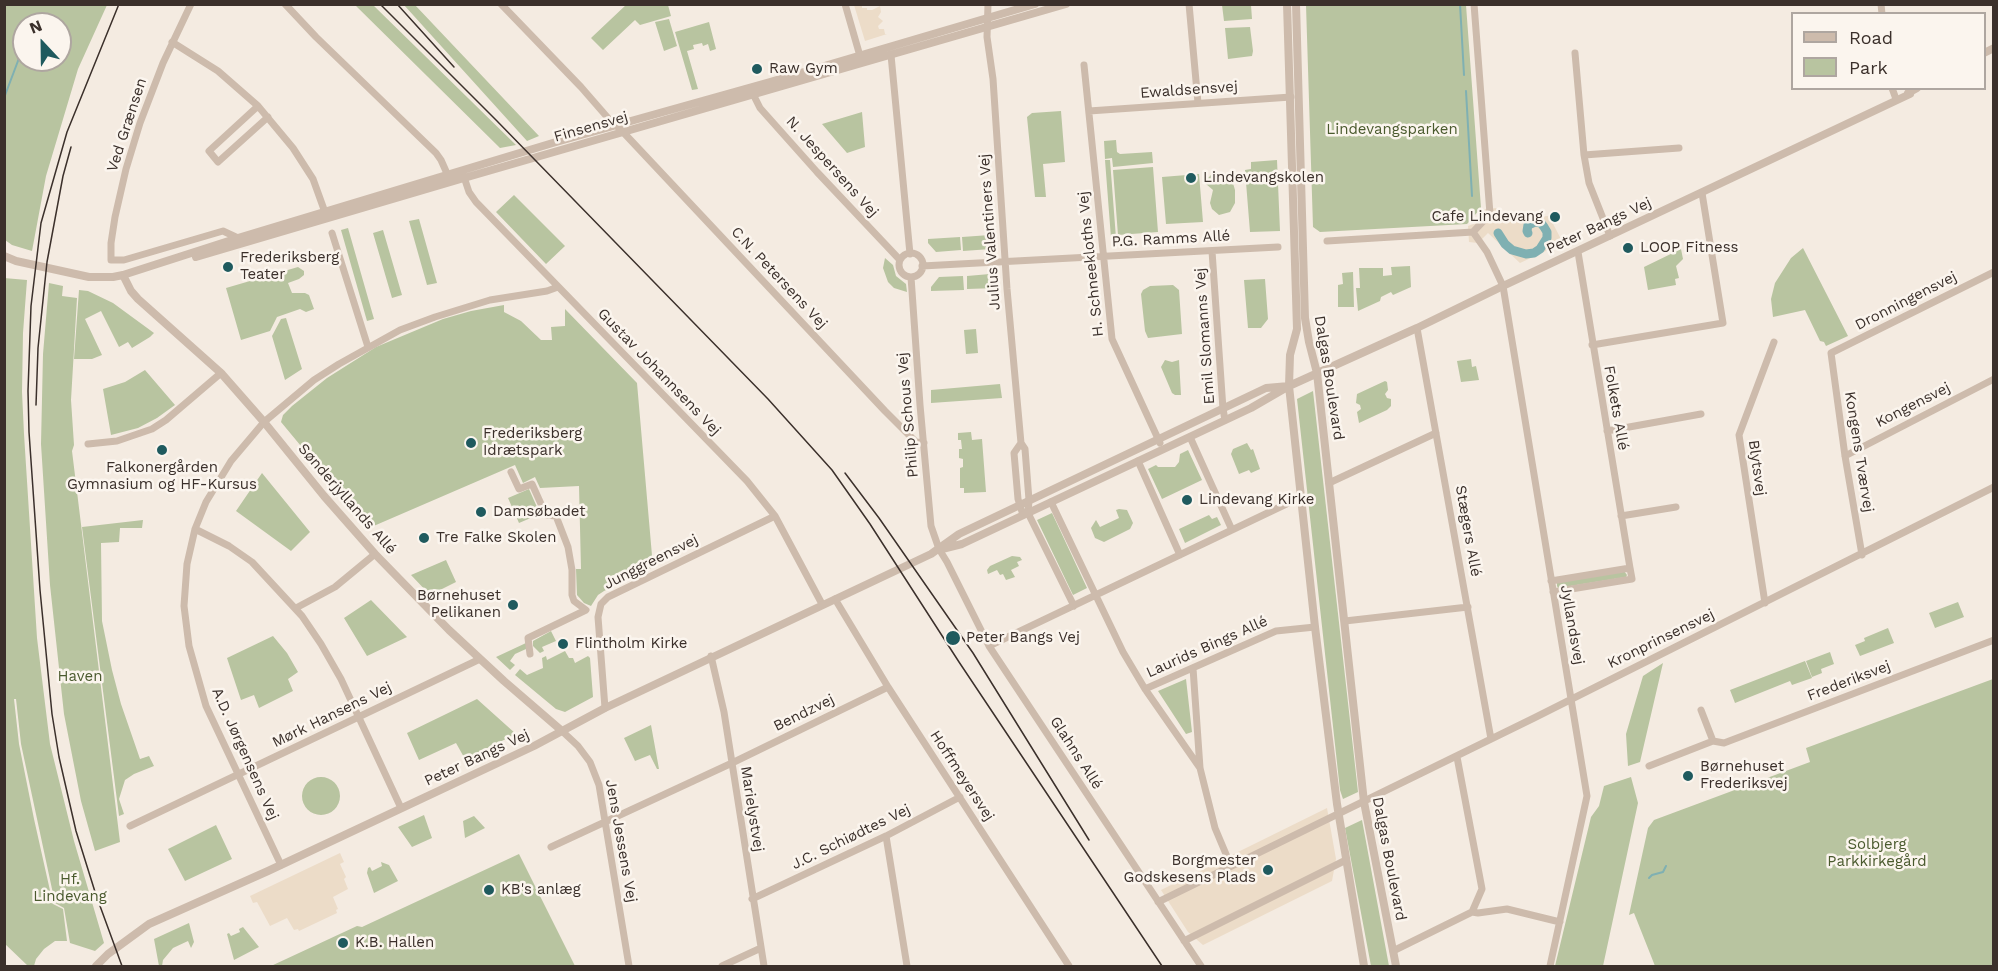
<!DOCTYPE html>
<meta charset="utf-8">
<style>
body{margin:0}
#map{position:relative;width:1998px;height:971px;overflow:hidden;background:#f4ebe1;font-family:"Work Sans",sans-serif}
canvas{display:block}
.frame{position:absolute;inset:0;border:6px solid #3b302b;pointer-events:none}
.legend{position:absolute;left:1791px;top:12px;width:195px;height:78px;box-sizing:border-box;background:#fbf5ee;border:2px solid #aea6a0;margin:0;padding:8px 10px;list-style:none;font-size:18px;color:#3b302b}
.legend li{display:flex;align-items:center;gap:12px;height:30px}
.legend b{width:30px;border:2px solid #aea6a0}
.north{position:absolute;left:12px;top:12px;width:60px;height:60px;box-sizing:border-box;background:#fbf5ee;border:2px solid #aea6a0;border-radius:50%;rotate:338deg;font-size:16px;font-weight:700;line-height:24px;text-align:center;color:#3b302b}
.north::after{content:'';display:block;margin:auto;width:21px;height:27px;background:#1f5a5e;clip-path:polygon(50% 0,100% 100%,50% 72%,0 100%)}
</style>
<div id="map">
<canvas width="1998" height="971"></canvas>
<div class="frame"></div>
<ul class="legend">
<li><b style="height:8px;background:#cdbbac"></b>Road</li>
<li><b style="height:16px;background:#b8c4a0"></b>Park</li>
</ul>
<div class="north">N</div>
</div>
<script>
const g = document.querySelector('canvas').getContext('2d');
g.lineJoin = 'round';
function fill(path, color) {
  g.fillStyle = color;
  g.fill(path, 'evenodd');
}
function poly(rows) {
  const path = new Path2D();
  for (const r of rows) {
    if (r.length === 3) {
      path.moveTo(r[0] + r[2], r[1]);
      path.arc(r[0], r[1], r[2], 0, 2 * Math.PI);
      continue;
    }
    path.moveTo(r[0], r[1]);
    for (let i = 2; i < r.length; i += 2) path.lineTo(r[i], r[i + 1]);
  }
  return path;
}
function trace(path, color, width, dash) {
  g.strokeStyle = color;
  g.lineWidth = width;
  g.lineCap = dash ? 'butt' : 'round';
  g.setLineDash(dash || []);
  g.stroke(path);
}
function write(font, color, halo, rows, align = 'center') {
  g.font = font + ' "Work Sans",sans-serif';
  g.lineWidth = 5;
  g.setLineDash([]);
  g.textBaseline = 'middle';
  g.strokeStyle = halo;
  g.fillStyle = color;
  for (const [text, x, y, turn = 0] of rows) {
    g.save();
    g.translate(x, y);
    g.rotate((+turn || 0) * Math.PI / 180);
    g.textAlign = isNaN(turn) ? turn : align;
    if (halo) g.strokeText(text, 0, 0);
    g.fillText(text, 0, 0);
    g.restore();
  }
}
const green = poly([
 [627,4,668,5,671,16,640,25,635,20,603,50,591,38],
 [4,5,107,5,78,69,46,176,32,251,12,245,5,240],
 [24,24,60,24,60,60,24,60],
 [355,5,373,5,516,145,500,148],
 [404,5,415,5,539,136,527,141],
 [1222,5,1251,5,1252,19,1224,21],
 [1306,5,1466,5,1481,208,1467,224,1320,232,1313,227],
 [669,19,677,46,664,51,655,22],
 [709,22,716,49,710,51,708,44,703,46,702,43,693,45,694,49,687,51,698,89,692,90,675,32],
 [1250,27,1253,51,1252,56,1228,59,1225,28],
 [1061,111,1065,162,1043,164,1046,197,1035,197,1027,117,1032,113],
 [862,112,865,147,847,153,822,124],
 [1116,140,1117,152,1120,154,1152,152,1153,163,1113,167,1112,158,1105,159,1104,141],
 [1105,160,1110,160,1116,238,1111,238],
 [1277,160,1280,231,1250,232,1245,170,1251,169,1251,162],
 [1153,167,1158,232,1118,235,1113,170],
 [1230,173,1235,190,1235,203,1230,212,1219,215,1212,209,1210,203,1213,190,1206,184,1205,181,1211,175],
 [1199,174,1203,222,1166,224,1162,177],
 [514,195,565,246,546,264,496,212],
 [419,219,437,283,427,285,409,221],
 [348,228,374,319,367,321,341,230],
 [383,230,402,295,392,298,373,233],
 [990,235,991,249,963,251,962,237],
 [960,237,961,250,936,252,928,243,928,239],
 [1803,248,1848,336,1826,346,1824,342,1820,341,1805,310,1773,317,1771,299,1775,283,1791,258],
 [1681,249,1683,259,1676,266,1679,278,1675,279,1676,285,1648,290,1644,267],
 [885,258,893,265,896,276,906,284,907,292,894,288,888,282,883,268],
 [1410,266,1411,287,1393,295,1391,292,1381,297,1380,301,1358,311,1356,288,1360,288,1359,268,1383,268,1383,276,1392,275,1391,267],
 [298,267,304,271,304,275,299,279,288,283,292,293,305,293,309,295,314,309,306,312,300,309,277,317,270,331,241,340,226,288],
 [1353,272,1354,307,1338,307,1338,285,1343,284,1342,273],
 [990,274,996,280,997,288,967,289,967,276],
 [963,276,964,290,931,291,931,287,939,277],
 [4,278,27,280,23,333,22,392,24,434,37,638,50,744,74,841,104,943,95,951,70,943,64,908,55,903,21,744,16,699,14,699,19,744,34,819,53,904,63,909,67,941,55,941,44,949,36,959,34,966,28,966,4,943],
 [1265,279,1268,319,1261,328,1248,328,1244,280],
 [49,283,63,286,62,296,77,298,71,400,74,445,72,451,120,842,95,851,81,801,64,714,50,585,41,444,43,354],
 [1173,285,1179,290,1182,334,1148,338,1145,331,1141,294,1143,290,1150,286],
 [79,290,88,291,113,303,154,333,150,337,132,348,128,342,119,347,101,311,85,319,102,355,92,359,74,359],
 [504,305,504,312,521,321,541,340,552,340,551,327,565,326,565,309,637,383,653,567,604,591,598,595,591,606,584,603,577,595,576,569,581,569,579,486,540,488,535,477,523,483,515,465,369,528,281,422,283,415,292,406,327,378,376,347,443,319,471,311],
 [286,318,302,369,285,380,272,336,281,319],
 [976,329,978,353,966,354,964,330],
 [1471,359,1472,367,1476,366,1479,380,1461,382,1457,361],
 [1165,360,1172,362,1179,360,1181,395,1175,395,1172,393,1161,367],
 [145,370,175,405,157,418,138,428,111,435,103,389,125,382],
 [1385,381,1387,382,1388,390,1385,394,1387,398,1391,399,1391,406,1387,410,1359,423,1357,412,1361,409,1360,405,1356,403,1357,394],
 [1000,384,1002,398,931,403,931,390],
 [1313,391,1358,792,1343,799,1340,790,1297,399],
 [971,432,972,440,982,439,986,492,964,493,964,488,960,488,960,468,963,467,963,459,959,458,959,449,962,449,961,440,958,440,958,433],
 [1247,443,1251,450,1253,449,1260,469,1251,473,1249,470,1239,474,1231,454,1233,449],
 [1188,450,1202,480,1162,499,1148,469,1156,465,1158,467,1175,467,1179,462,1180,454],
 [262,473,310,532,291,551,236,511],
 [529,489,540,514,519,523,508,498],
 [1119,509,1127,510,1133,523,1130,529,1104,542,1095,538,1091,528,1096,520,1100,527,1119,518,1116,510],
 [1052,513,1087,588,1073,595,1037,520],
 [1209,515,1212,519,1217,517,1221,525,1185,543,1179,529],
 [143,520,142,528,120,528,119,542,101,543,102,621,112,670,121,704,140,759,149,756,154,766,134,774,125,780,119,799,124,814,119,816,82,527],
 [1012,556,1020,557,1022,560,1017,562,1019,566,1011,570,1015,577,1006,580,1003,574,1000,575,997,570,988,574,987,570,990,566],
 [446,560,456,582,430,595,411,575],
 [1624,571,1627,575,1626,577,1558,588,1557,586,1557,583],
 [371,600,407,637,367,656,344,618],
 [1958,602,1964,617,1935,628,1929,613],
 [1888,628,1894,643,1860,656,1855,645,1865,641,1864,638],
 [551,631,556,641,542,647,544,651,540,653,533,646,533,641],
 [273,636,287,653,298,672,288,679,293,691,259,708,254,695,241,700,227,658],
 [526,643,526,649,515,654,510,661,515,665,510,670,496,657],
 [565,651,569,658,573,658,575,663,588,656,590,658,593,697,565,712,556,709,515,675,520,669,527,675,543,668,542,658,546,656,547,660],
 [1830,652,1834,664,1821,669,1822,673,1812,677,1806,661],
 [1805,661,1812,678,1792,685,1790,681,1735,703,1730,690],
 [1663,663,1640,762,1628,766,1626,734,1643,676],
 [1186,679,1192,732,1186,734,1158,691],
 [1993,679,1993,966,1655,966,1634,913,1629,915,1648,828,1654,820,1810,762,1806,748],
 [477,699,516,734,465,759,456,743,419,760,407,733],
 [651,725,659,769,657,769,650,755,635,761,624,738],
 [321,796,19],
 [1631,777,1638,803,1603,966,1555,966,1591,817,1599,806,1604,786],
 [424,815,432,838,412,847,398,827],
 [474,816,485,828,465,838,463,821],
 [1362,820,1389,966,1371,966,1345,828],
 [216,825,232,859,185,881,168,849],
 [519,854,575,966,271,966,357,926,362,927],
 [381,862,389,865,398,881,374,893,367,873,368,868,370,867,372,871,382,866],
 [189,923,194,942,191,948,188,941,173,948,163,960,162,966,159,966,154,939],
 [243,927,259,947,234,960,227,934,229,933,231,936,240,932,239,929]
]);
const plaza = poly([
 [854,5,862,5,862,8,867,8,867,10,872,10,880,6,881,12,878,17,883,21,878,26,879,29,884,29,885,34,887,34,865,41],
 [1498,208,1499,215,1511,218,1549,216,1563,243,1520,263,1488,233,1478,243,1469,242,1468,226,1476,223,1481,218,1485,209],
 [1327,808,1336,859,1332,881,1203,945,1188,932,1161,890],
 [340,853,344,862,340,864,346,877,344,879,348,889,333,897,338,909,336,910,337,913,299,931,298,929,294,930,287,918,270,926,257,902,253,903,250,896]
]);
const stream = poly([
 [1460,4,1464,75],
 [1466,91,1472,196],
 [4,98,24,45],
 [1649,878,1652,875,1663,872,1666,866]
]);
const canal = poly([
 [1498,233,1505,244,1512,250,1526,254,1534,253,1540,249,1547,238,1547,232,1544,227,1541,223,1535,222,1528,225,1527,231,1528,233]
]);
const minor = poly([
 [191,4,163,63,140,123,126,169,115,217,111,243,111,260,124,260,223,231,238,238],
 [285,4,316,37,436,153,441,160,449,178],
 [501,4,581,87,608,118,623,132,885,411,916,442,924,443],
 [845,4,860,56],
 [988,4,987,37,993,79,1007,289,1021,443,1025,449,1029,500,1028,513,1074,606],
 [1189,4,1198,103],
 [1881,4,1882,14],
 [172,42,218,71,258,106,293,148,313,179,326,215],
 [1575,53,1584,155,1589,183,1610,236],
 [891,55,910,254],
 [1084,65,1112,339,1160,443],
 [1892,88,1896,99],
 [751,90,760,108,817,172,900,260],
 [258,106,209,151,218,162,268,117],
 [1089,111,1291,97],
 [1584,155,1679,148],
 [463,174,469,192,476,202,747,481,775,516,822,604],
 [1473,232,1487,252,1503,286,1587,796,1550,966],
 [1473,232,1490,214,1474,4],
 [332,233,368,347],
 [1327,241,1473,232],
 [1212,251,1223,409,1225,420],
 [1578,252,1630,568],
 [911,265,12],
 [922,266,1278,247],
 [911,277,920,405,931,526,939,549,947,562,989,646,1201,966],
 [1417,328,1491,739],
 [1592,345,1723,323,1702,193],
 [1607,431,1701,414],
 [1190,437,1232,530],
 [1021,443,1014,453,1018,499,1023,515],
 [88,444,117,441,152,429,166,420,221,373],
 [1845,456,1994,379],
 [1138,461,1180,555],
 [511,472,519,489,532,484,546,515,556,516,568,547,572,570,572,595,574,601,586,610,528,638,530,654],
 [1329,483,1436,433],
 [1051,502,1123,652,1145,689,1200,768],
 [1621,516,1676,507],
 [195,529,229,546,252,562,302,616,321,644,341,679,401,808],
 [1862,555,1845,456,1831,353,1994,272],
 [1551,581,1630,568,1632,579,1553,592],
 [835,599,888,687,1069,966],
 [1765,603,1739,435,1774,342],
 [296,608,335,587,375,554],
 [1345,621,1468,607],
 [989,646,1301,497],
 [711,656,724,712,764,966],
 [1193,668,1200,768,1215,828,1231,866],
 [1145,689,1276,631,1315,627],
 [605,708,598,617,601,604,608,597,775,516],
 [1701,710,1713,741],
 [562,731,578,746,590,762,599,785,629,966],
 [1457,757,1482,889,1472,912],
 [1649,766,1713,741,1724,743,1994,640],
 [130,826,480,659],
 [886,836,907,966],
 [551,847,732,763,888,687],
 [281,865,206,706,189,646,184,606,187,564,195,529,206,502,231,461,264,422,314,380,339,364,400,330,435,317,490,300,547,291,558,287],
 [752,899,886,836,960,797],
 [1158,902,1534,718,1994,487],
 [1184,941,1346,860],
 [1393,951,1472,912,1478,913,1507,909,1560,922],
 [722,966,761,948]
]);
const tertiary = poly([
 [1287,4,1297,329,1290,355,1289,386,1315,627,1337,804,1364,966],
 [1296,4,1305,318,1309,342,1317,373,1364,802,1396,966],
 [1984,53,1994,48],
 [4,256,16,261,89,277,113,277,123,275,238,238,556,142,770,82,1035,4],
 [196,257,464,178,1066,4],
 [123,275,131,291,138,299,221,373,264,422,324,496,375,554,449,630,504,681,562,731],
 [942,549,962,544,1251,408,1289,386,1417,328,1503,286,1910,94,1908,93,1917,88],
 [96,966,108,954,149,924,268,871,534,746,605,708,931,554,959,534,1266,388,1289,386]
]);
const tram = poly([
 [119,4,67,132,41,223,31,306,28,391,29,432,40,590,52,714,59,757,76,831,96,895,122,966],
 [380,4,497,121,768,399,832,470,870,524,959,662,1162,966],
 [397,4,454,67],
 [36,405,38,348,47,262,63,176,71,147],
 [845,473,879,518,973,653,1089,840]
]);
const markers = [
 [757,69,6,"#1f5a5e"],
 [1191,178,6,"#1f5a5e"],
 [1555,217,6,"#1f5a5e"],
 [1628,248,6,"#1f5a5e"],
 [228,267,6,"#1f5a5e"],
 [471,443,6,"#1f5a5e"],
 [162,450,6,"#1f5a5e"],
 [1187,500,6,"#1f5a5e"],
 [481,512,6,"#1f5a5e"],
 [424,538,6,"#1f5a5e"],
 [513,605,6,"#1f5a5e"],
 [953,638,8,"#1f5a5e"],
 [563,644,6,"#1f5a5e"],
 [1688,776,6,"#1f5a5e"],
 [1268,870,6,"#1f5a5e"],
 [489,890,6,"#1f5a5e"],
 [343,943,6,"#1f5a5e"]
];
const poiNames = [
 ["Raw Gym",769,69],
 ["Lindevangskolen",1203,178],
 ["Cafe Lindevang",1543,217,"right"],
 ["LOOP Fitness",1640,248],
 ["Frederiksberg",240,258],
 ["Teater",240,275],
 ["Frederiksberg",483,434],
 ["Idrætspark",483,451],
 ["Falkonergården",162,468,"center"],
 ["Gymnasium og HF-Kursus",162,485,"center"],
 ["Lindevang Kirke",1199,500],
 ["Damsøbadet",493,512],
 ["Tre Falke Skolen",436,538],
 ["Børnehuset",501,596,"right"],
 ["Pelikanen",501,613,"right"],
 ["Peter Bangs Vej",966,638],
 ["Flintholm Kirke",575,644],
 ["Børnehuset",1700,767],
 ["Frederiksvej",1700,784],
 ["Borgmester",1256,861,"right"],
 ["Godskesens Plads",1256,878,"right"],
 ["KB's anlæg",501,890],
 ["K.B. Hallen",355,943]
];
const streetNames = [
 ["Ewaldsensvej",1189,90,-4],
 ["Ved Grænsen",127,125,-72],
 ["Finsensvej",591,127,-16],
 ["N. Jespersens Vej",832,167,48],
 ["Peter Bangs Vej",1599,226,-25],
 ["Julius Valentiners Vej",990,232,-94],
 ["P.G. Ramms Allé",1171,239,-3],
 ["H. Schneekloths Vej",1091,264,-96],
 ["C.N. Petersens Vej",779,278,47],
 ["Dronningensvej",1906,301,-27],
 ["Emil Slomanns Vej",1205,336,-94],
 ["Gustav Johannsens Vej",659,372,46],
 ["Dalgas Boulevard",1329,378,81],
 ["Kongensvej",1913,405,-27],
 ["Folkets Allé",1616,408,80],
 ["Philip Schous Vej",908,415,-95],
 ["Kongens Tværvej",1859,452,81],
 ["Blytsvej",1757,468,82],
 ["Sønderjyllands Allé",347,499,49],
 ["Stægers Allé",1468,531,80],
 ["Junggreensvej",651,562,-27],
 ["Jyllandsvej",1572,625,80],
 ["Kronprinsensvej",1661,639,-26],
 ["Laurids Bings Allé",1207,647,-24],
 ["Frederiksvej",1849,681,-21],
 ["Bendzvej",804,713,-26],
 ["Mørk Hansens Vej",332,715,-26],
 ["Glahns Allé",1076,753,57],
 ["A.D. Jørgensens Vej",245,754,66],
 ["Peter Bangs Vej",477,758,-25],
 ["Hoffmeyersvej",962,776,57],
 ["Marielystvej",752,809,81],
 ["J.C. Schiødtes Vej",851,837,-26],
 ["Jens Jessens Vej",621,841,80],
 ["Dalgas Boulevard",1389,859,79]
];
const parkNames = [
 ["Lindevangsparken",1392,130],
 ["Haven",80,677],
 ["Solbjerg",1877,845],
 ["Parkkirkegård",1877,862],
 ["Hf.",70,880],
 ["Lindevang",70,897]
];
fill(green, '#b8c4a0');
fill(plaza, '#ecdcc8');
trace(stream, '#7fb0b2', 2);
trace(canal, '#7fb0b2', 9);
trace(minor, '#cdbbac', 7);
trace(tertiary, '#cdbbac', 8);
trace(tram, '#3b302b', 1.5);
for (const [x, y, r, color] of markers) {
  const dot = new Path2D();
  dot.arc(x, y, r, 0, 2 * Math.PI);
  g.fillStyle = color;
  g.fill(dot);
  trace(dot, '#fbf5ee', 2);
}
write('15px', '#3b302b', '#fbf5ee', poiNames, 'left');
write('15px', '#3b302b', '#fbf5ee', streetNames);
write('15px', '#4a5a2e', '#fbf5ee', parkNames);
</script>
